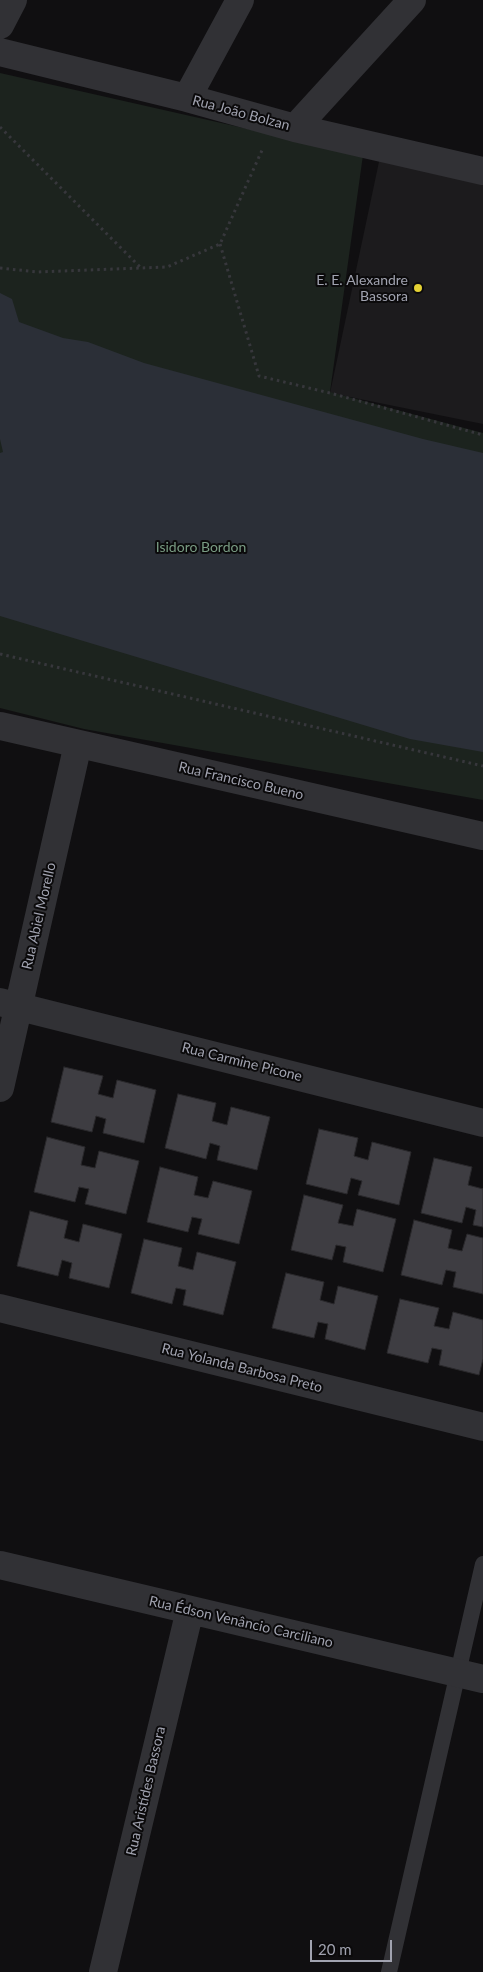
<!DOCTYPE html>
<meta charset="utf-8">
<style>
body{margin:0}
#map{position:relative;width:483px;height:1972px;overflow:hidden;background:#100f11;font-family:Lato,sans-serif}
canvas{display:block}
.scale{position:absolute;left:310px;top:1940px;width:82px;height:22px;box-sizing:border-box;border:2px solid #a1a3b0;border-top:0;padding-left:6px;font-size:15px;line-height:18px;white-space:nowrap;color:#a1a3b0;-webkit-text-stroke:4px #0b0a0b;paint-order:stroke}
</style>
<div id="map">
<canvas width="483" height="1972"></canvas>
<div class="scale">20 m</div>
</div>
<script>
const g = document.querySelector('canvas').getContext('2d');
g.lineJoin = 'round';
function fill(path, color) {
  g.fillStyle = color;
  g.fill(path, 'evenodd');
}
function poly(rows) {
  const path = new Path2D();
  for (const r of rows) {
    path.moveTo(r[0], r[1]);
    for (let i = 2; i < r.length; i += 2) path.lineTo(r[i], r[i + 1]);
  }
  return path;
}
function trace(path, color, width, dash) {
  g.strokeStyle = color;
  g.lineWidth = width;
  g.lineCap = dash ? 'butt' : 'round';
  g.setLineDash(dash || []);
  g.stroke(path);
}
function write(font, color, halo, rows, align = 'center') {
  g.font = font + ' Lato,sans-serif';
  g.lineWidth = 4;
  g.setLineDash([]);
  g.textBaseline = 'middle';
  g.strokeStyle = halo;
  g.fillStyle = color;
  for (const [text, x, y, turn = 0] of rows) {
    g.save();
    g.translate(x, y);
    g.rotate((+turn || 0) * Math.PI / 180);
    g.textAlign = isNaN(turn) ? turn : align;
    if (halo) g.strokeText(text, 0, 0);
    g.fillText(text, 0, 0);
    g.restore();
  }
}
const built = poly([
 [380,157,483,183,483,424,330,393]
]);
const green = poly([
 [0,73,363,155,330,392,483,433,483,800,84,729,0,708]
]);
const water = poly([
 [0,293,12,299,19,322,63,338,88,342,144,363,423,439,483,453,483,752,410,739,0,616,0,453,3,452,0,439]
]);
const building = poly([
 [64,1067,103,1076,98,1094,113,1098,117,1080,156,1090,144,1143,103,1133,106,1119,96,1116,92,1132,51,1122,64,1067],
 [178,1094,216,1103,212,1121,227,1125,231,1107,270,1117,257,1170,217,1160,220,1146,210,1143,206,1159,165,1148,178,1094],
 [319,1129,358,1138,354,1156,368,1160,372,1142,411,1152,399,1205,358,1195,362,1181,351,1178,347,1194,306,1184,319,1129],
 [47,1137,85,1147,81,1165,95,1168,99,1151,139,1161,126,1214,85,1204,89,1189,79,1187,75,1202,34,1192,47,1137],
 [434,1158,472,1167,468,1185,483,1189,483,1188,483,1227,473,1225,476,1210,466,1207,462,1223,421,1213,434,1158],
 [160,1167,198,1177,194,1195,208,1198,213,1181,252,1191,239,1244,198,1234,202,1219,192,1217,188,1232,147,1222,160,1167],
 [304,1195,343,1205,338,1223,353,1226,357,1209,396,1219,383,1272,343,1262,346,1247,336,1245,332,1260,291,1250,304,1195],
 [30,1211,68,1221,64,1238,79,1242,83,1224,122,1234,109,1288,69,1278,72,1263,62,1260,58,1276,17,1266,30,1211],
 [414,1220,452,1230,448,1248,462,1251,467,1234,483,1238,483,1294,453,1287,456,1272,446,1270,442,1285,401,1275,414,1220],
 [144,1239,182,1248,178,1266,193,1270,197,1252,236,1262,223,1315,183,1305,186,1290,176,1288,172,1304,131,1293,144,1239],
 [286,1273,324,1282,320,1300,334,1304,338,1286,378,1296,365,1350,325,1339,328,1324,318,1322,314,1338,272,1328,286,1273],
 [400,1299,439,1308,434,1326,449,1329,453,1312,483,1320,483,1359,479,1375,439,1365,442,1350,432,1348,428,1363,387,1353,400,1299]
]);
const path = poly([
 [0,127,141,268],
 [220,244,259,376,330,393,483,435],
 [0,268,37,272,167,267,220,244,263,148],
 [0,654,483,766]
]);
const service = poly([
 [389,1972,483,1564]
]);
const minor = poly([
 [0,25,13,0],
 [0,52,187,98,295,128,483,171],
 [187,98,240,0],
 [295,128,412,0],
 [0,726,483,836],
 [0,1002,483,1123],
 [0,1088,78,744],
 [0,1308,483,1427],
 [0,1565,483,1679],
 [103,1972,190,1610]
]);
const markers = [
 [418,288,5,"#e4d134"]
];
const streetNames = [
 ["Rua João Bolzan",241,113,15],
 ["Rua Francisco Bueno",241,781,13],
 ["Rua Abiel Morello",39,916,-77],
 ["Rua Carmine Picone",242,1062,14],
 ["Rua Yolanda Barbosa Preto",242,1368,14],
 ["Rua Édson Venâncio Carciliano",241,1622,13],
 ["Rua Aristídes Bassora",146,1791,-77]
];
const poiNames = [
 ["E. E. Alexandre",408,280],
 ["Bassora",408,296]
];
const parkNames = [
 ["Isidoro Bordon",201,547]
];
fill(built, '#1c1b1d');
fill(green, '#1c231e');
fill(water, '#2b2f37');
fill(building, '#3e3d42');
trace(building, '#2a292c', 1);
trace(path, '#37373c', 3, [2.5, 4]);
trace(service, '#313135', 16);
trace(minor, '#313135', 28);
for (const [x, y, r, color] of markers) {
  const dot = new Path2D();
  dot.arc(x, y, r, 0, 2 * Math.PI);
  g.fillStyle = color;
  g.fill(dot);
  trace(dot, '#0b0a0b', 2);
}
write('14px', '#a1a3b0', '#0b0a0b', streetNames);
write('14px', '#a1a3b0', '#0b0a0b', poiNames, 'right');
write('14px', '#799b83', '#0b0a0b', parkNames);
</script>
